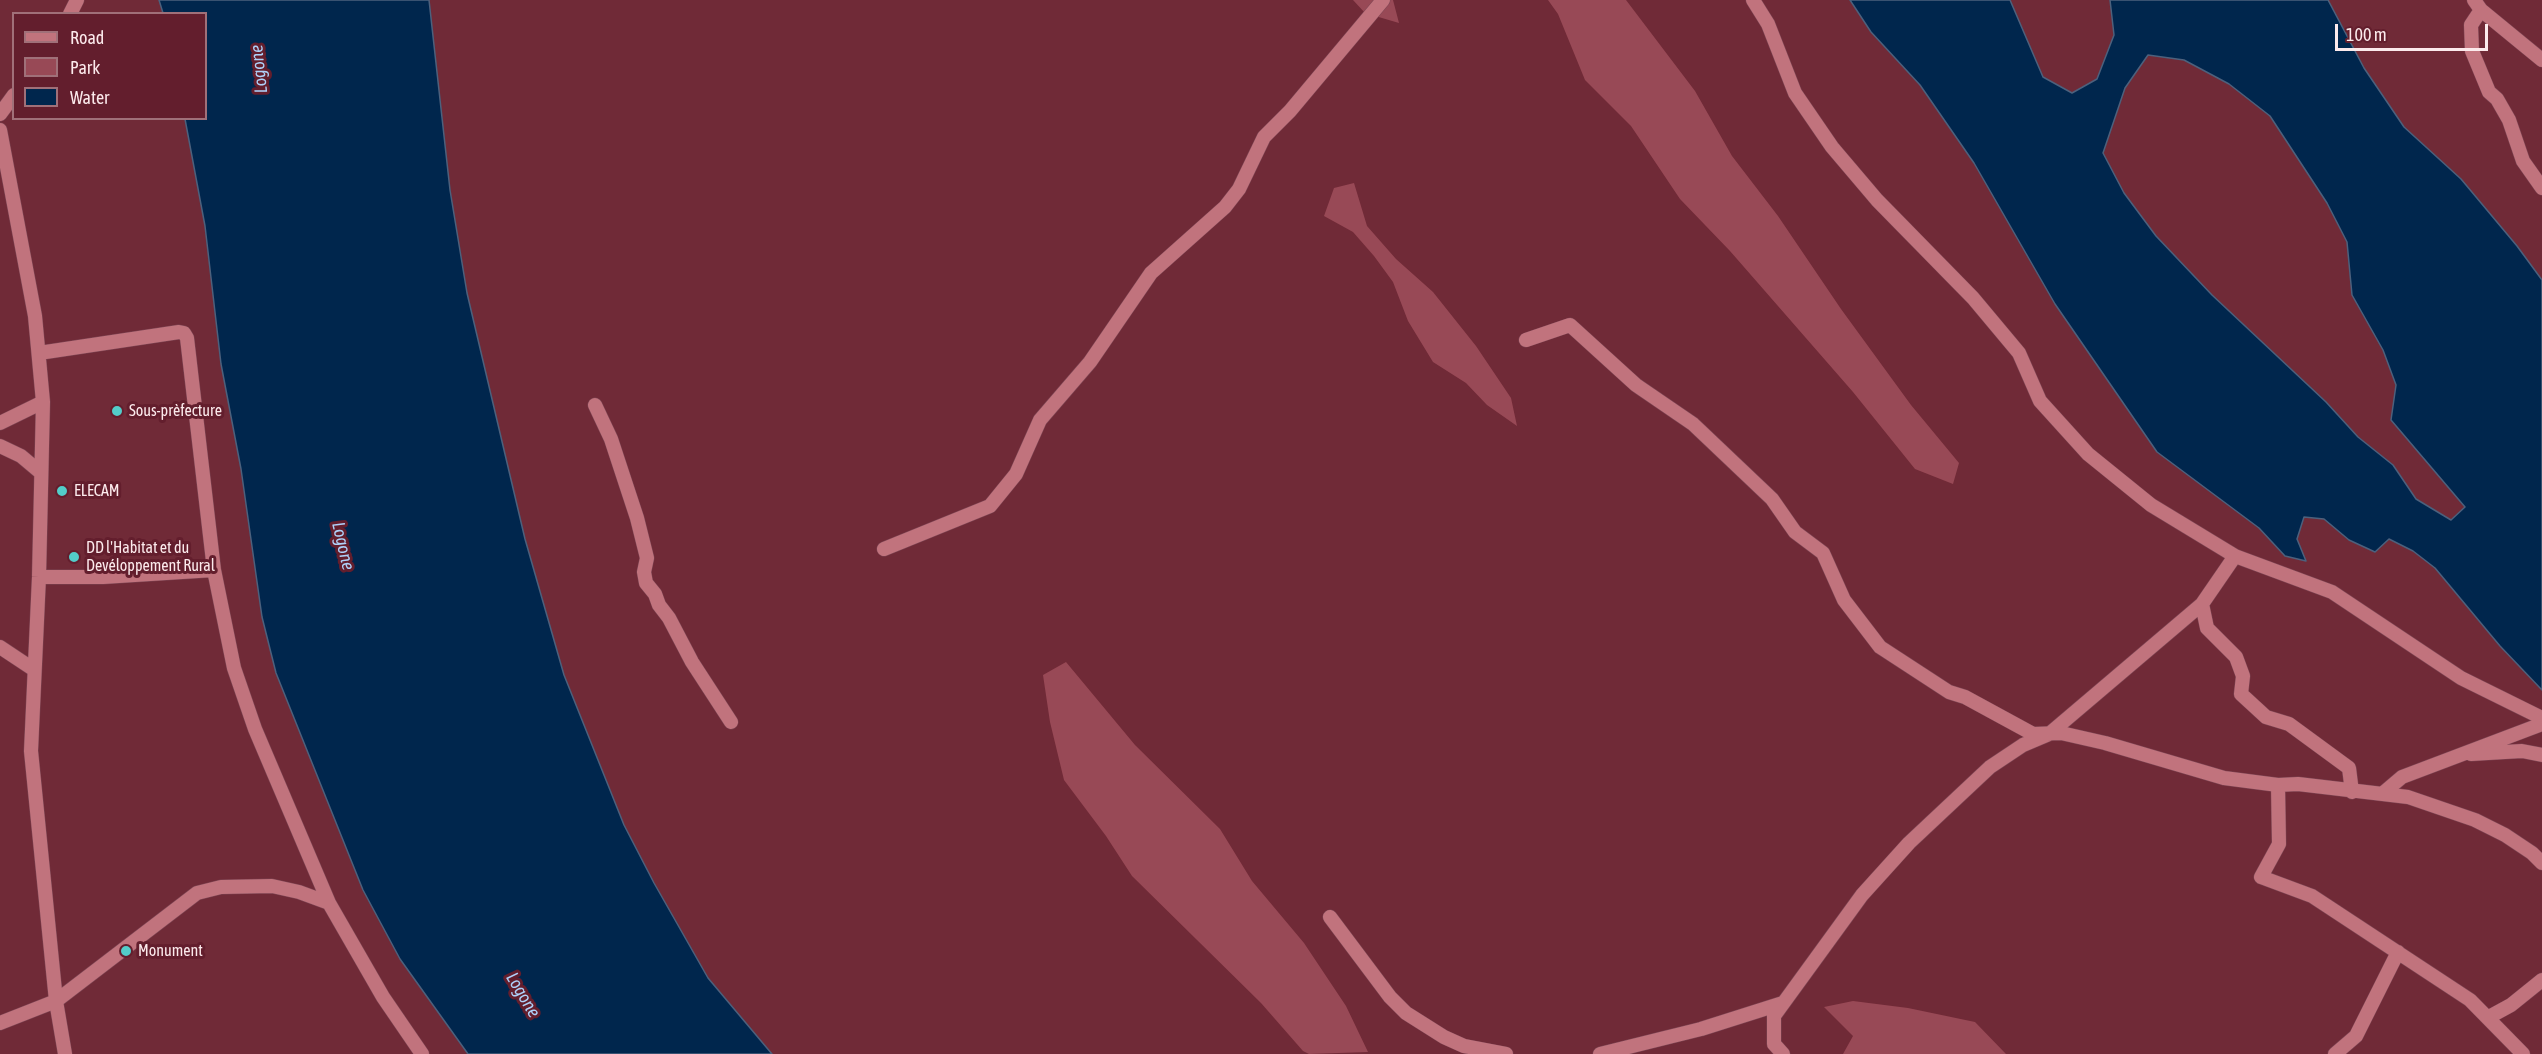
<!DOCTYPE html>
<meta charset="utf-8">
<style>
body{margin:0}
#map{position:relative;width:2542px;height:1054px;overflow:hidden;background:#702a37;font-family:"Asap Condensed",sans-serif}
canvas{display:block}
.legend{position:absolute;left:12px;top:12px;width:195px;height:108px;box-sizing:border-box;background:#631e2d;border:2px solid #a07079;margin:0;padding:8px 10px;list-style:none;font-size:18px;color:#fceaec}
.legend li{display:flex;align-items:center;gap:12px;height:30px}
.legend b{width:30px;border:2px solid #a07079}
.scale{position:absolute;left:2335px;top:24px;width:153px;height:27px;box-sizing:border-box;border:3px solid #fceaec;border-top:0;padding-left:8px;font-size:18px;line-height:21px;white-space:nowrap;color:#fceaec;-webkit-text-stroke:4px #631e2d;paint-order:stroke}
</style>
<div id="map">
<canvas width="2542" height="1054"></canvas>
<ul class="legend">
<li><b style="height:8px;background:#c1737d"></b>Road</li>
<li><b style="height:16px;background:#984956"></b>Park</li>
<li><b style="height:16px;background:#00264d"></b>Water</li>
</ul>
<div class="scale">100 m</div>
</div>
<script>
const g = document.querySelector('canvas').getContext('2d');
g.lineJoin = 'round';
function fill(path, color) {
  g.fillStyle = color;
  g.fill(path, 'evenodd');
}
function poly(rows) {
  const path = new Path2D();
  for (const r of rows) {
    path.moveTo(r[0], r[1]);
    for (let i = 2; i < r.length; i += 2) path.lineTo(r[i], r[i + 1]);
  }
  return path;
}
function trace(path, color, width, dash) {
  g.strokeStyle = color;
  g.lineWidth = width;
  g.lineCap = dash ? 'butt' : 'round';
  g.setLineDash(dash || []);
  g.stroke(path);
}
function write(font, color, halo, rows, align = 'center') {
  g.font = font + ' "Asap Condensed",sans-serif';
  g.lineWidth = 6;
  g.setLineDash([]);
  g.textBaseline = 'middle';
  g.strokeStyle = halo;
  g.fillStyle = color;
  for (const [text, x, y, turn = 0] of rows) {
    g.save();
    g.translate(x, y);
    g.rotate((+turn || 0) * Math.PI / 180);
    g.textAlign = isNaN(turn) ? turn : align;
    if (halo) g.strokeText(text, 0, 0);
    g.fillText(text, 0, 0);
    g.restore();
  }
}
const green = poly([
 [1353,0,1393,0,1399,23,1365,13],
 [1548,0,1626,0,1695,91,1732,156,1778,216,1841,309,1911,405,1959,463,1953,484,1915,469,1853,392,1730,251,1680,199,1631,126,1585,80,1558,14],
 [1354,183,1367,226,1396,259,1433,292,1476,346,1511,398,1517,426,1487,405,1466,383,1433,362,1408,321,1393,282,1374,256,1353,232,1324,216,1334,188],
 [1066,662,1135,745,1220,829,1252,881,1304,943,1346,1006,1368,1052,1309,1054,1303,1051,1261,1003,1132,876,1106,836,1064,780,1050,722,1043,675],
 [1853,1001,1908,1008,1975,1022,2006,1054,1843,1054,1853,1036,1824,1007]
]);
const water = poly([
 [159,0,429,0,450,190,467,293,525,539,564,675,624,825,654,883,708,978,772,1054,468,1054,400,959,363,890,276,673,262,617,241,469,221,364,205,226,185,119,206,118,206,14,163,13,159,0],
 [1850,0,2010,0,2043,77,2072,93,2097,79,2114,35,2110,0,2328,0,2364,68,2404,127,2461,179,2517,246,2542,280,2542,690,2500,646,2435,568,2413,551,2389,539,2375,552,2349,540,2324,519,2304,517,2297,539,2306,561,2285,556,2259,528,2157,452,2055,304,1974,163,1920,85,1871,32,1850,0],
 [2148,55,2184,60,2229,84,2270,116,2327,203,2347,242,2352,295,2383,350,2396,385,2391,420,2465,507,2451,520,2416,499,2393,465,2358,437,2326,402,2212,295,2156,236,2124,193,2103,153,2125,88,2148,55]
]);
const minor = poly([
 [1753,0,1768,24,1795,93,1832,147,1877,200,1973,298,2019,353,2040,401,2088,454,2151,505,2235,556,2202,604,2207,628,2236,657,2243,676,2241,694,2266,717,2289,724,2349,768,2352,792],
 [2474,0,2481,10,2471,25,2472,51,2489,92,2497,99,2509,120,2523,161,2542,188],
 [2481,10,2542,60],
 [70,14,77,0],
 [0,114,14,95],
 [0,130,35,316,43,402,39,577,31,751,56,1001,65,1054],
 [1526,340,1570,325,1636,385,1693,424,1772,499,1795,532,1823,553,1844,600,1880,647,1949,692,1965,697,2033,734,2061,733,2105,743,2224,778,2278,785,2298,784,2408,797,2475,820,2505,835,2532,853,2542,863],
 [39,353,179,332,184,333,187,338,214,570,234,668,255,729,329,903,383,997,422,1054],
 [595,405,611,439,637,518,647,558,644,572,646,583,655,594,659,605,669,618,692,662,731,722],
 [0,423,43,402],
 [0,446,21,456,40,472],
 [884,549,990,506,1016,474,1040,420,1090,362,1151,273,1225,207,1239,189,1264,137,1290,111,1383,0],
 [2235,556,2332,592,2461,678,2542,718],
 [39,577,103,577,214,570],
 [0,647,33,669],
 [2471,754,2522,751,2542,755],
 [2278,785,2279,844,2261,877,2312,896,2470,1000,2523,1054],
 [2382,794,2402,777,2542,724],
 [1330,917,1390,997,1406,1013,1444,1037,1464,1046,1506,1054],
 [2489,1017,2511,1005,2542,980],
 [0,1023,56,1001,197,893,221,887,272,886,299,892,329,903],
 [1600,1054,1701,1029,1783,1003],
 [1783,1054,1774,1044,1774,1016,1862,895,1909,843,1990,767,2023,745,2049,734,2202,604],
 [2335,1054,2356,1036,2398,952]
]);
const markers = [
 [117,411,6,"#53cdc9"],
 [62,491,6,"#53cdc9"],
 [74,557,6,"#53cdc9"],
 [126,951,6,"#53cdc9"]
];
const poiNames = [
 ["Sous-prèfecture",129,411],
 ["ELECAM",74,491],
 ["DD l'Habitat et du",86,548],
 ["Devéloppement Rural",86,566],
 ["Monument",138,951]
];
const waterNames = [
 ["Logone",259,69,-96],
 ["Logone",343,546,77],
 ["Logone",523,995,59]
];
fill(green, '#984956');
fill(water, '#00264d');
trace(water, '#4c617d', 1.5);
trace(minor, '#7d4654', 15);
trace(minor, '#c1737d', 14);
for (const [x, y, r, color] of markers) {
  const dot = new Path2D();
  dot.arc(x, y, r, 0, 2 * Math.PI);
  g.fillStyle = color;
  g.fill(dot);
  trace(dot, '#631e2d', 2);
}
write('16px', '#fceaec', '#631e2d', poiNames, 'left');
write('italic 18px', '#aed1f9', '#631e2d', waterNames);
</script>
